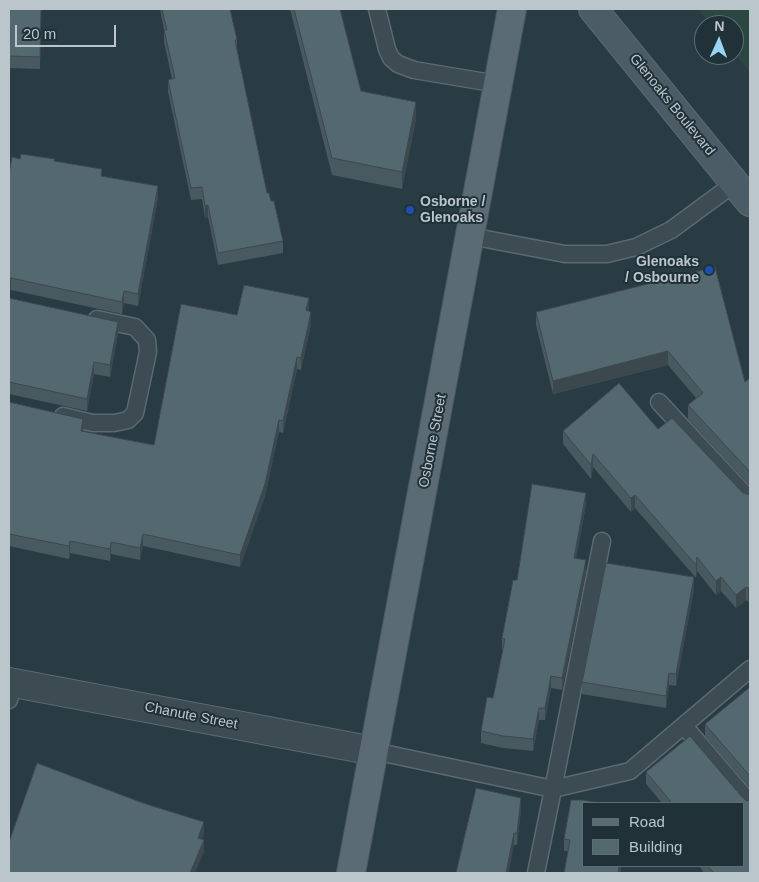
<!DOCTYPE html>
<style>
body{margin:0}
#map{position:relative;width:759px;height:882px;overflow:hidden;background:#293b43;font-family:Helvetica,sans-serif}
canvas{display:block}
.frame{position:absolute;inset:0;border:10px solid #bac6cc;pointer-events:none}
.legend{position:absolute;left:582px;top:802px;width:162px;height:65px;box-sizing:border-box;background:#213138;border:1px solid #5e6d73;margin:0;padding:6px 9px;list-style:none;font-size:15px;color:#bac6cc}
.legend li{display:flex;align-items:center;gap:10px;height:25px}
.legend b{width:25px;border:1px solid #5e6d73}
.north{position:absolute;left:694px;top:15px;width:50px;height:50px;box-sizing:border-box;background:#213138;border:1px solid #5e6d73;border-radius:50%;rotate:2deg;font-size:14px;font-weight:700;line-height:20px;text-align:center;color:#bac6cc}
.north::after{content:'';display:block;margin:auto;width:18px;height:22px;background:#97d5f5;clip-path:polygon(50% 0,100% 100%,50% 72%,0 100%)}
.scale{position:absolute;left:15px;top:25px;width:101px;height:22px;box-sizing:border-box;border:2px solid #bac6cc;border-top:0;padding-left:6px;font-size:15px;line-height:18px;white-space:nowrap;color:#bac6cc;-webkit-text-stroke:4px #213138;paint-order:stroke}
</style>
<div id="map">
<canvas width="759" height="882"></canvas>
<div class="frame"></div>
<ul class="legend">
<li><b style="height:6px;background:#5b6b73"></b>Road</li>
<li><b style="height:14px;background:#546870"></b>Building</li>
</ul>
<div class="north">N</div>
<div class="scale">20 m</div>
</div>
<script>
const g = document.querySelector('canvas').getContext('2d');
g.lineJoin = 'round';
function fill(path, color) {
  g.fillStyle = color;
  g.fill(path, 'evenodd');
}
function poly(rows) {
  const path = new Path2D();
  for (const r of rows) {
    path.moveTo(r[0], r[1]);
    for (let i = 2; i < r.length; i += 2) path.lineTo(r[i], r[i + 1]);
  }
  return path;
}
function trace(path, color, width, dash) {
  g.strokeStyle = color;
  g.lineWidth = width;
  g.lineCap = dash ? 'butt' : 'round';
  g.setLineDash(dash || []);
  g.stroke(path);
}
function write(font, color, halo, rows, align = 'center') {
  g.font = font + ' Helvetica,sans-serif';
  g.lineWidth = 4;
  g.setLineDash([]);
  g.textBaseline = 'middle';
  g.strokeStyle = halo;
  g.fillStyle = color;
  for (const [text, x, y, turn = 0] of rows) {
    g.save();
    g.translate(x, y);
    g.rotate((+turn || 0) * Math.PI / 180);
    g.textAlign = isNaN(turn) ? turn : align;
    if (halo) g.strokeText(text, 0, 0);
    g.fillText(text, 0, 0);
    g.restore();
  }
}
const green = poly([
 [698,9,750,9,750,73,734,53,734,25,711,25]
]);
const service = poly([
 [377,9,387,49,391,58,398,64,414,70,498,84],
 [470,236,565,254,607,254,636,247,671,230,735,183],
 [659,402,750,500],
 [63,416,93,423,114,423,128,420,135,413,148,352,147,340,135,327,97,319],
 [602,541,553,789,630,771,750,669],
 [9,700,13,683],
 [684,726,750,803],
 [374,751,553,789,536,873]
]);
const minor = poly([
 [9,682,374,751]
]);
const secondary = poly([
 [593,9,750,202]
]);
const primary = poly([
 [351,873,512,9]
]);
const wall = poly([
 [9,9,41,9,40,69,9,68],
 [160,9,230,9,237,40,237,50,267,193,271,201,283,241,283,253,218,265,208,217,205,218,202,199,191,200,168,92,168,80,172,79,164,42,164,30],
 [290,9,340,9,361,91,416,119,402,189,332,175],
 [20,159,55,161,102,177,158,198,138,306,124,303,122,314,11,290,9,291,9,173],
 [715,267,745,382,750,378,750,486,688,419,688,405,696,398,668,365,553,394,536,325,536,312],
 [9,298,118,334,110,377,94,374,87,411,9,394],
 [309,311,311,324,301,370,297,369,283,433,279,432,277,441,265,496,240,567,143,546,140,560,111,554,110,561,70,553,69,559,9,546,9,402,83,431,154,445,237,315],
 [658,429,743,493,750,495,748,602,746,600,736,608,721,591,716,595,697,571,696,578,635,508,631,512,593,467,591,479,563,444,563,431],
 [586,505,576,558,586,572,562,690,551,688,545,720,539,720,533,751,503,748,481,743,481,731,493,698,503,650,502,650,502,638,517,580],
 [694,589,676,686,669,685,666,708,582,694,582,682],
 [750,687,750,788,705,736,705,724],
 [646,772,742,797,747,801,750,873,704,873,699,866,743,866,743,803,662,803,646,784],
 [571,800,583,866,622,866,620,873,564,873,568,851,564,851,564,839],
 [521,810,517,845,514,845,456,873]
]);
const shadedWall = poly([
 [416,102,416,119,402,189,402,172],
 [158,186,158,198,138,306,138,294],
 [208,205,208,217,205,218,205,206],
 [11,278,11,290,9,291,9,279],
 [124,291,124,303,122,314,122,302],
 [309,298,309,310,306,322,306,310],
 [311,312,311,324,301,370,301,358],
 [118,322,118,334,110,377,110,365],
 [668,351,668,365,553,394,553,381],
 [297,357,297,369,283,433,283,421],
 [94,362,94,374,87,411,87,399],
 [83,419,83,431,81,431],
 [279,420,279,432,277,441,265,496,240,567,240,555],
 [593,454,593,467,591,479,591,465],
 [586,493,586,505,574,570,574,558],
 [635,495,635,508,631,512,631,498],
 [143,534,143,546,140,560,140,548],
 [70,541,70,553,69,559,69,546],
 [111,542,111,554,110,561,110,549],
 [697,557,697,571,696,578,696,565],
 [586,560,586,572,562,690,562,678],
 [694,577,694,589,676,686,676,674],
 [721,577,721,591,716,595,716,581],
 [750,586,750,600,748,602,748,588],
 [746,587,746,600,736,608,736,595],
 [669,673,669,685,666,708,666,696],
 [551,676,551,688,545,720,545,708],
 [539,708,539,720,533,751,533,739],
 [521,798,521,810,517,845,517,833],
 [204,822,204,834,198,851,198,838],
 [514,833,514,845,509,873,506,873],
 [204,840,204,852,195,873,190,873],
 [619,866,622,866,620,873,618,873]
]);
const building = poly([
 [9,9,41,9,40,57,9,56,9,9],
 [162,9,230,9,237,40,235,40,267,193,269,193,271,201,274,201,283,241,218,253,208,205,205,206,202,187,191,188,168,80,175,78,164,30,167,30,162,9],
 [294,9,340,9,361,91,416,102,402,172,332,158,294,9],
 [21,154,55,159,54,161,102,169,101,176,158,186,138,294,124,291,122,302,11,278,9,279,9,173,12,157,20,159,21,154],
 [715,267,745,382,750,378,750,472,688,405,703,393,668,351,553,381,536,312,715,267],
 [244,285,309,298,306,310,311,312,301,358,297,357,283,421,279,420,277,429,265,484,240,555,143,534,140,548,111,542,110,549,70,541,69,546,9,534,9,402,83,419,81,431,154,445,181,304,237,315,244,285],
 [9,298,118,322,110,365,94,362,87,399,9,382,9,298],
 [619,383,658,429,672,418,743,493,750,495,750,586,748,588,746,587,736,595,721,577,716,581,697,557,696,565,635,495,631,498,593,454,591,465,563,431,619,383],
 [532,484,586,493,574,558,586,560,562,678,551,676,545,708,539,708,533,739,503,736,481,731,487,697,493,698,505,639,502,638,513,580,517,580,532,484],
 [606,563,694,577,676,674,669,673,666,696,582,682,606,563],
 [750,687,750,776,705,724,750,687],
 [690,736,742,797,747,801,750,800,750,873,714,873,708,866,743,866,743,803,672,803,646,772,690,736],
 [37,763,143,803,204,822,198,838,204,840,190,873,9,873,9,842,37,763],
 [476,788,521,798,517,833,514,833,506,873,456,873,458,864,476,788],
 [571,800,583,800,600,803,583,803,583,866,619,866,618,873,564,873,570,840,564,839,571,800]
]);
const markers = [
 [410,210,5,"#1a4fb4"],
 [709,270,5,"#1a4fb4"]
];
const streetNames = [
 ["Glenoaks Boulevard",672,105,51],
 ["Osborne Street",433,441,-79],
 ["Chanute Street",191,716,11]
];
const poiNames = [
 ["Osborne /",420,202],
 ["Glenoaks",420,218],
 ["Glenoaks",699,262,"right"],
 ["/ Osbourne",699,278,"right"]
];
fill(green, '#2c4641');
trace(service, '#5b6970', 19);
trace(minor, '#5b6970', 30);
trace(secondary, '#5b6970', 30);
trace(primary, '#4a585f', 30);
trace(service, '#3d4c53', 16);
trace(minor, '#3d4c53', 28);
trace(secondary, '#4b5c66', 28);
trace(primary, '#5b6b73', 28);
fill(wall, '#485960');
fill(shadedWall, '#3b494e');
fill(building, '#546870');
trace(building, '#3b494e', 1);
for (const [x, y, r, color] of markers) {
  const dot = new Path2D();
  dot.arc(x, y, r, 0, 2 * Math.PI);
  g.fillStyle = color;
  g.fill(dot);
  trace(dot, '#213138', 2);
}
write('14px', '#bac6cc', '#213138', streetNames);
write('bold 14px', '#bac6cc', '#213138', poiNames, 'left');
</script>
